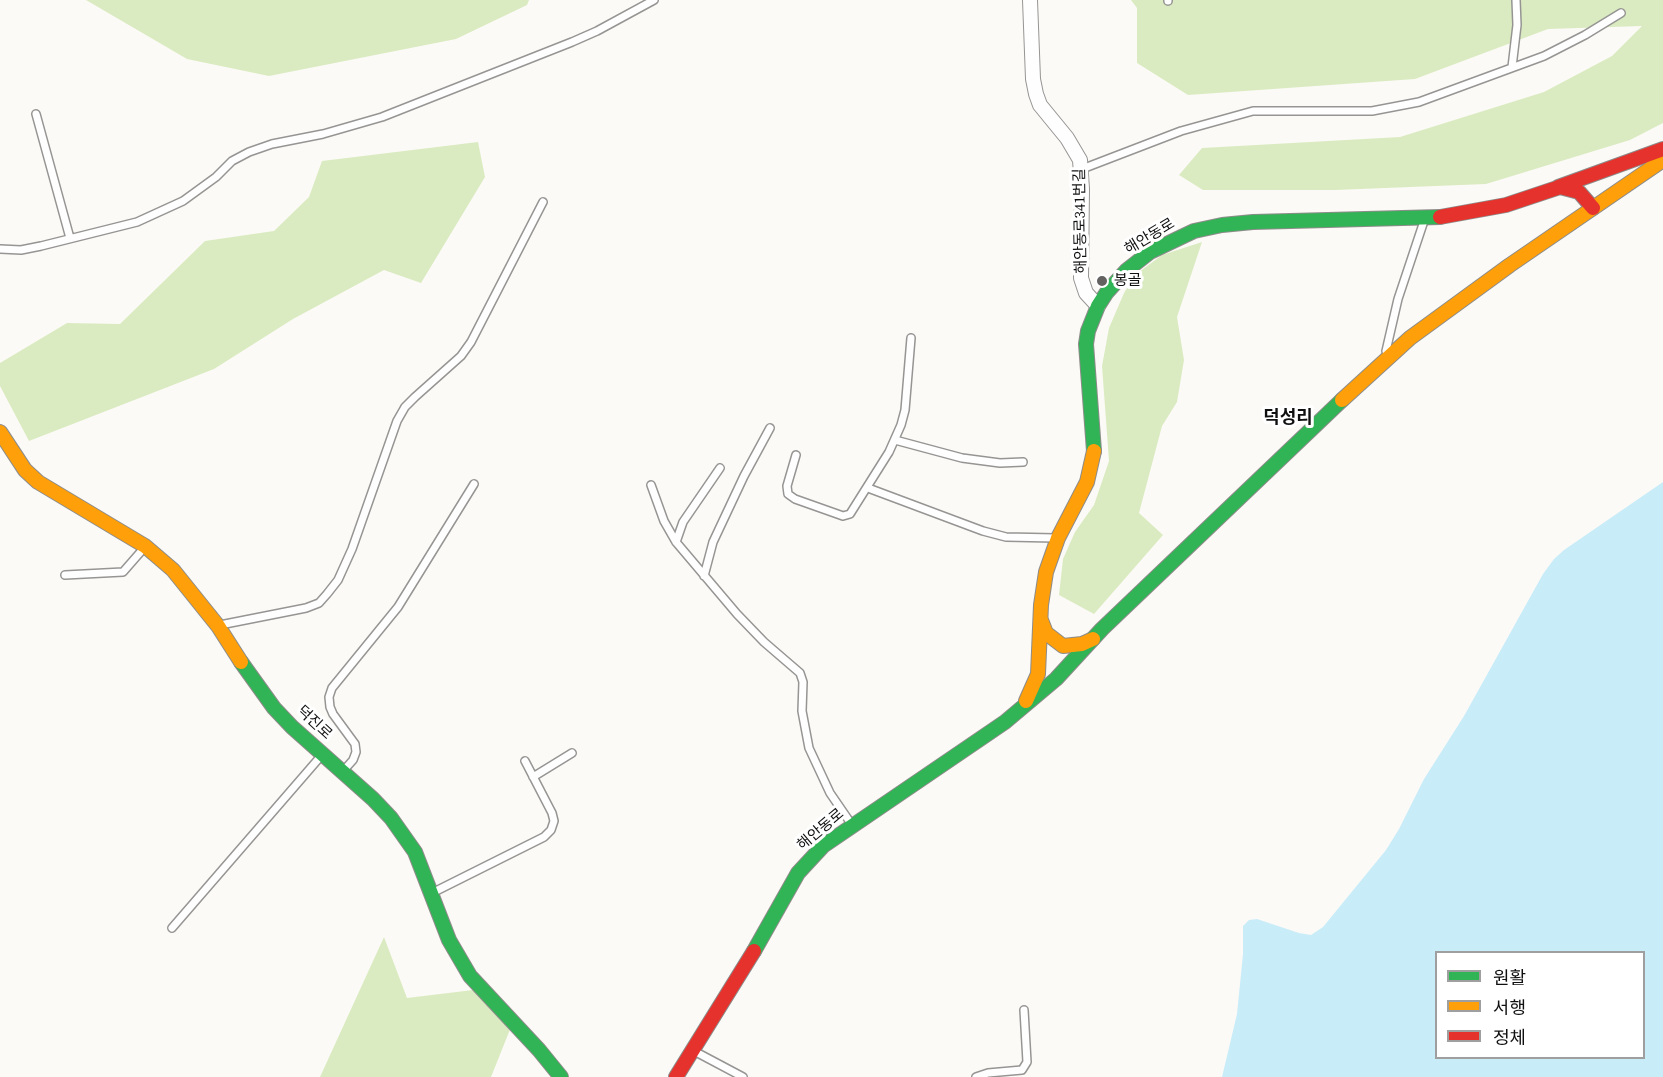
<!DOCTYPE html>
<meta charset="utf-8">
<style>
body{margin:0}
#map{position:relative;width:1663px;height:1077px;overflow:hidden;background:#fcfaf6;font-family:"Source Serif 4","Noto Sans KR",serif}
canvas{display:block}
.legend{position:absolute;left:1435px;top:951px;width:210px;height:108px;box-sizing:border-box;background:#fff;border:2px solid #9f9f9f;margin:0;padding:8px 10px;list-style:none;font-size:18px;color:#101010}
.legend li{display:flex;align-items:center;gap:12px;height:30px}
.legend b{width:30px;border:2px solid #9f9f9f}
</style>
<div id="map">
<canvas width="1663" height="1077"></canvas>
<ul class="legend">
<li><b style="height:8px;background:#30b455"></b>원활</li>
<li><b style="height:8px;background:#ff9f0a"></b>서행</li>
<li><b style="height:8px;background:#e5322d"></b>정체</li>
</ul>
</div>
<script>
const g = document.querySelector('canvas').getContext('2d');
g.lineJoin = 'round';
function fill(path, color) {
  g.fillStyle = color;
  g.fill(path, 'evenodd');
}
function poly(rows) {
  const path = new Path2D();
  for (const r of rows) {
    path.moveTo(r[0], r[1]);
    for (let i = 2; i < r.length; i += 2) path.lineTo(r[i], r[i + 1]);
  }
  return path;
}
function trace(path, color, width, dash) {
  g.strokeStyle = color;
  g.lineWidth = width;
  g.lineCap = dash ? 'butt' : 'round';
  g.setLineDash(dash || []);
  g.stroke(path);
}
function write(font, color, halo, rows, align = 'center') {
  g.font = font + ' "Source Serif 4","Noto Sans KR",serif';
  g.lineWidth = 6;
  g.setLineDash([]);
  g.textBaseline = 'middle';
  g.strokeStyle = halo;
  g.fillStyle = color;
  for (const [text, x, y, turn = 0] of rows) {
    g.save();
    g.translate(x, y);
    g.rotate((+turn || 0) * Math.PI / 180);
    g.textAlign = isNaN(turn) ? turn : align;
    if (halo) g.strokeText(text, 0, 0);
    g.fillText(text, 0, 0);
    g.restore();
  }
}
const forest = poly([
 [86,0,529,0,527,5,456,39,269,76,187,59],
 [1131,0,1663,0,1663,123,1630,140,1486,184,1335,190,1203,190,1179,175,1202,148,1400,137,1544,92,1612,56,1642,26,1548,29,1415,79,1188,95,1137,63,1137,8],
 [478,142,485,177,421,283,384,270,293,319,214,369,29,441,0,386,0,363,67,323,120,324,205,241,274,231,309,197,322,161],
 [1202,242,1177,317,1184,360,1177,402,1162,426,1139,513,1163,535,1094,614,1059,595,1063,559,1075,532,1094,505,1109,461,1102,366,1109,328,1124,293,1135,275,1162,255],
 [384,937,407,998,473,990,511,1027,491,1077,320,1077]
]);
const water = poly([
 [1663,482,1663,1077,1222,1077,1237,1014,1243,954,1243,926,1249,920,1257,919,1299,933,1311,935,1323,927,1386,850,1399,829,1424,779,1464,716,1543,574,1554,559,1564,550],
 [1436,952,1644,952,1644,1058,1436,1058]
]);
const lane = poly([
 [1168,1,1168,0],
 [1512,67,1517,25,1516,0],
 [36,114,70,238],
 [1082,169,1181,131,1253,111,1372,111,1419,102,1544,56,1585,35,1621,13],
 [0,249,21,250,41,246,137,222,183,201,216,177,232,161,249,152,272,144,323,134,382,117,572,42,597,31,654,0],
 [1386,351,1398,299,1424,221],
 [895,440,962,458,1000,463,1023,462],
 [796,455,787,486,788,494,795,499,843,516,850,514,889,452,901,425,905,410,911,338],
 [651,485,664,521,676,542,737,614,764,642,800,673,803,682,802,711,809,748,830,793,852,825],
 [868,488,983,531,1006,537,1055,538],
 [676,542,683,522,720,468],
 [65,575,123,572,144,548],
 [704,576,713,542,744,476,770,428],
 [220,625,306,608,319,603,327,594,338,580,352,549,397,421,405,407,415,397,461,356,471,342,543,202],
 [344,770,353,760,356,752,355,744,333,714,330,707,329,697,332,688,398,607,474,484],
 [533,777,572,753],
 [432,893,544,837,551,830,554,821,552,813,525,761],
 [172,928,321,756],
 [694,1051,743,1077],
 [976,1077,988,1073,1022,1070,1027,1062,1024,1010]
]);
const street = poly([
 [1030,0,1033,79,1036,94,1040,105,1067,138,1080,160,1082,189,1081,278,1086,293,1098,306]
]);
const fast = poly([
 [1094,451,1086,344,1088,331,1098,306,1107,292,1127,270,1150,252,1194,231,1222,225,1253,222,1440,217],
 [241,662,274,708,292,727,373,799,391,818,415,852,449,940,470,976,539,1050,561,1077],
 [754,951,798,873,823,846,1005,722,1056,679,1102,629,1342,400]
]);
const slow = poly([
 [1342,400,1410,338,1510,265,1663,160],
 [0,432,25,470,38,482,145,546,173,570,218,626,241,662],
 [1041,620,1046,633,1063,646,1082,644,1093,639],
 [1026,701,1038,674,1041,605,1046,572,1058,538,1087,482,1094,451]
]);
const jam = poly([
 [1558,187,1663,149],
 [1440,217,1506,205,1560,187,1579,192,1593,208],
 [676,1077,754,951]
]);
const markers = [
 [1102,281,6,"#636260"]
];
const streetNames = [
 ["해안동로341번길",1081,221,-91],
 ["해안동로",1150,237,-31],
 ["덕진로",314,723,43],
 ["해안동로",821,830,-40]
];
const poiNames = [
 ["봉골",1114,281]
];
const quarterNames = [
 ["덕성리",1288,418]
];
fill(forest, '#daebc1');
fill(water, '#c9ecf9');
trace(lane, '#969594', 10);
trace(street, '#969594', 16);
trace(fast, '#8d8c8a', 16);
trace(slow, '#8d8c8a', 16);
trace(jam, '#8d8c8a', 16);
trace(lane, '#fffefe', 7);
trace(street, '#fffefe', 14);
trace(fast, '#30b455', 14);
trace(slow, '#ff9f0a', 14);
trace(jam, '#e5322d', 14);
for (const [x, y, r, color] of markers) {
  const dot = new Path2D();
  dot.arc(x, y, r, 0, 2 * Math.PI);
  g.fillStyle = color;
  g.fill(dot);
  trace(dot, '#fff', 2);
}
write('15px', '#101010', '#fff', streetNames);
write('15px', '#101010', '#fff', poiNames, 'left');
write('bold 18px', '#101010', '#fff', quarterNames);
</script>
